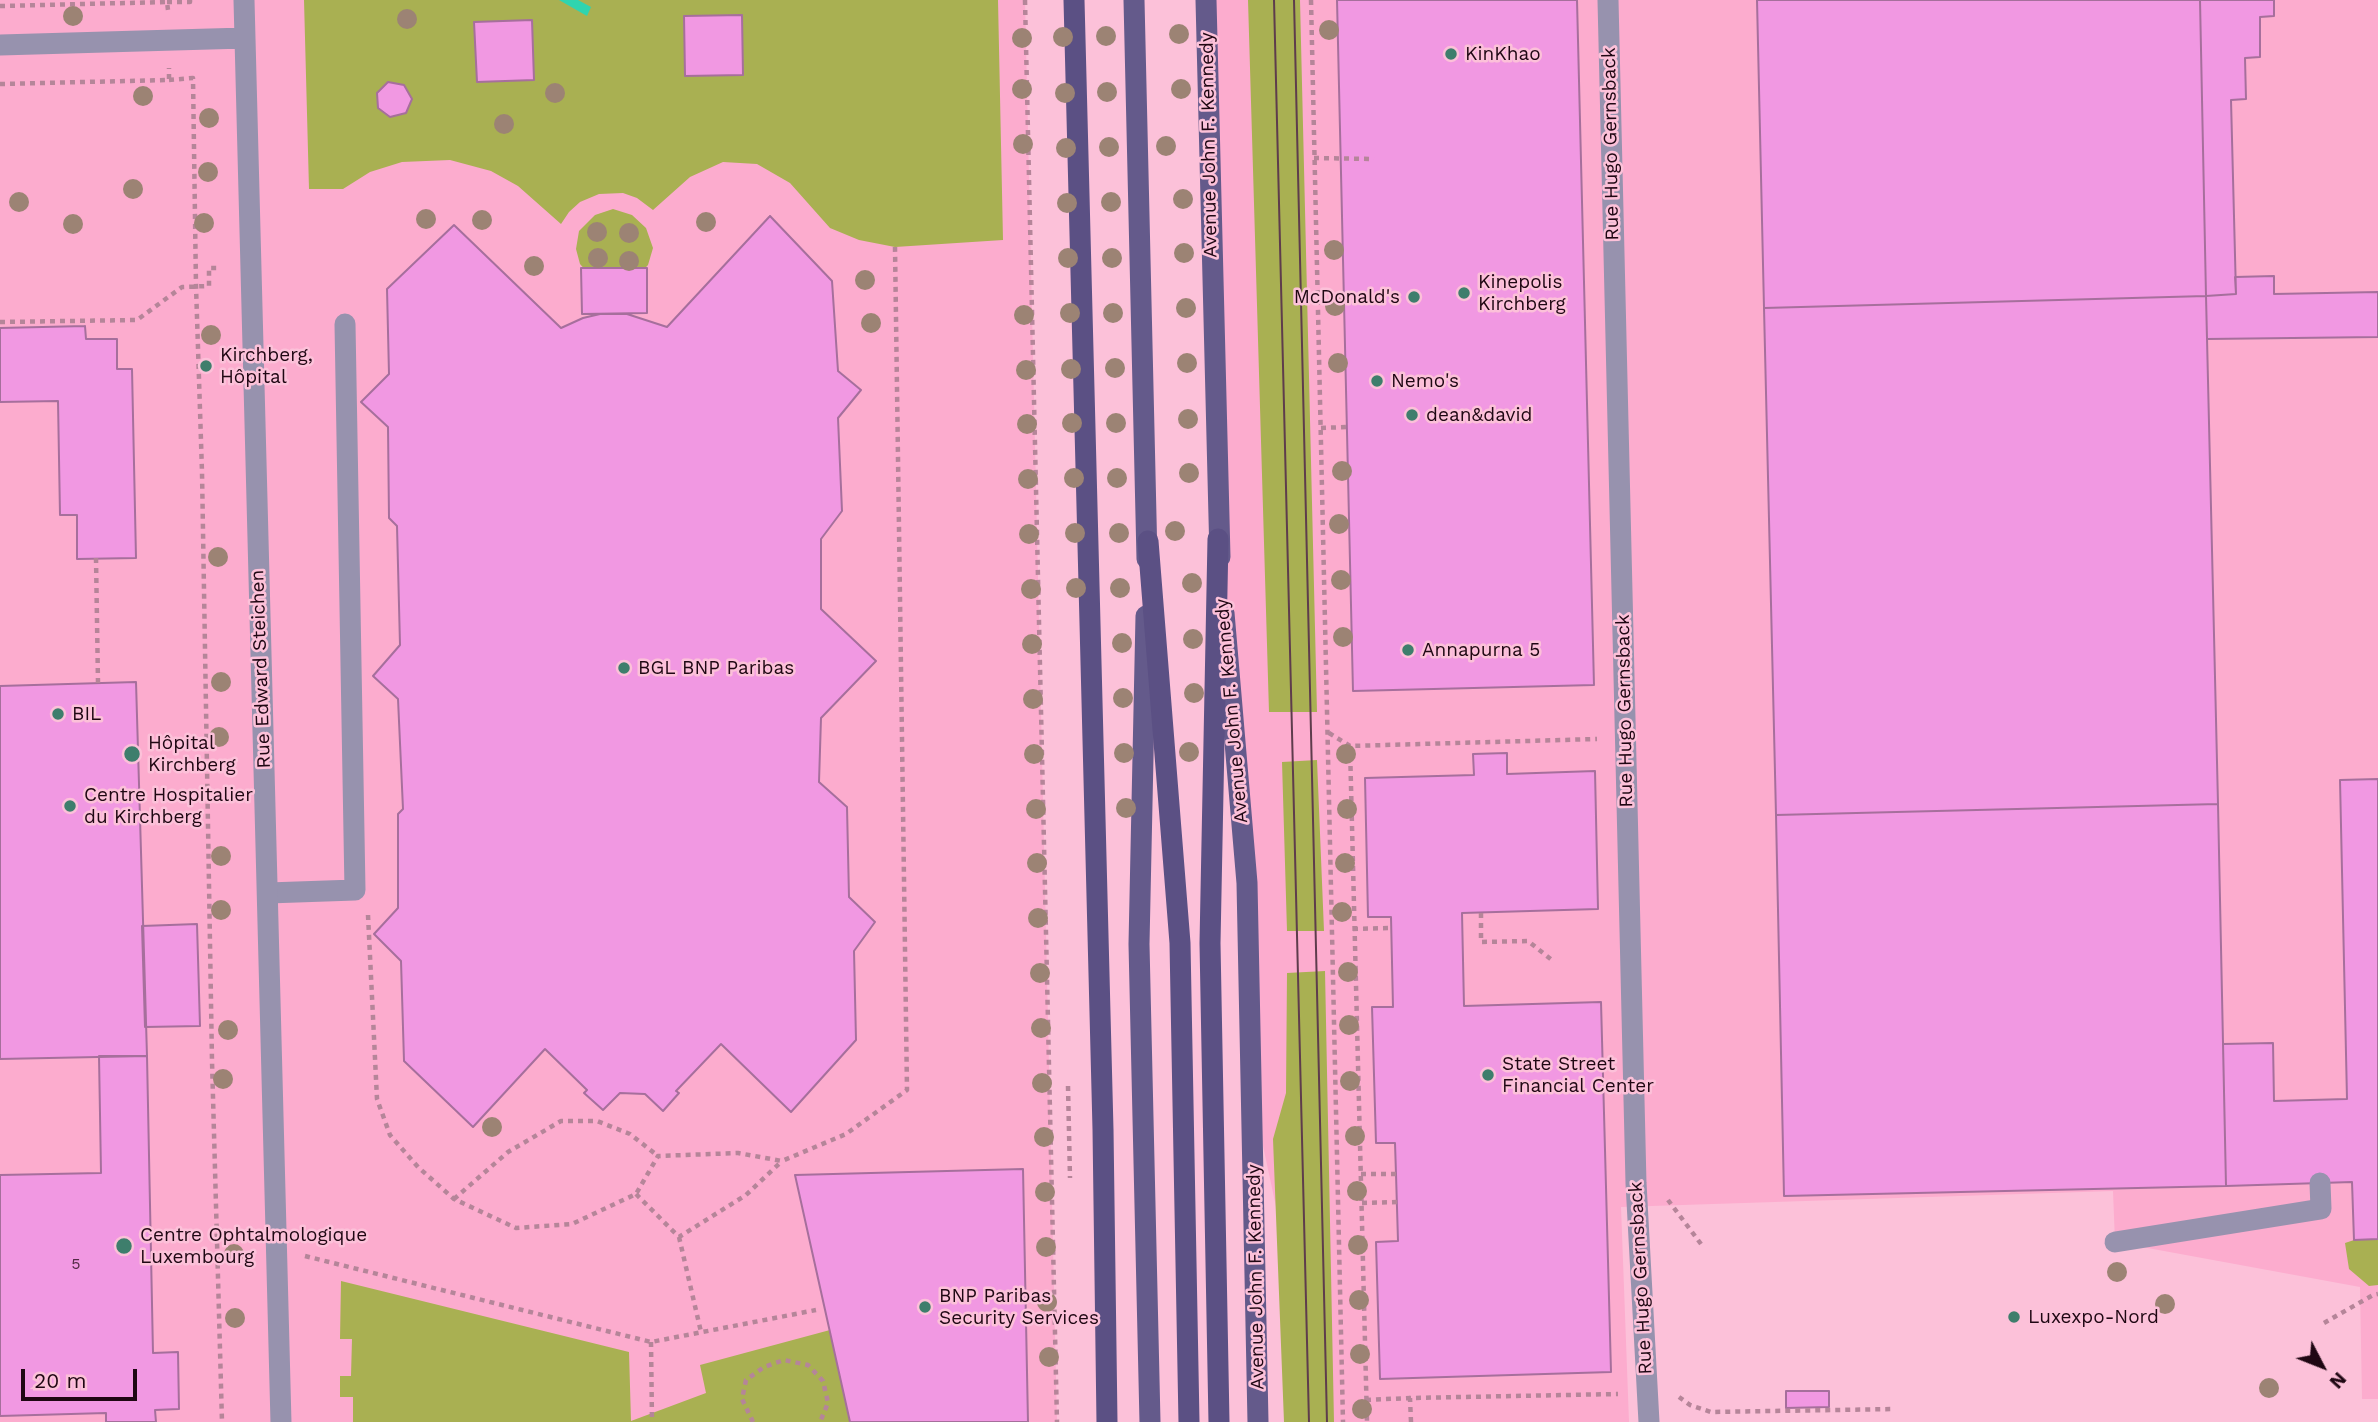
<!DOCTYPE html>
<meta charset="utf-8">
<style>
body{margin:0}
#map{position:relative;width:2378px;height:1422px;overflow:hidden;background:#fcc1d9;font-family:"Work Sans",sans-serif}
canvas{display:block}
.north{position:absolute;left:2287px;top:1331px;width:70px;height:70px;-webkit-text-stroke:5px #fcc1d9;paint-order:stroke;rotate:132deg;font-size:19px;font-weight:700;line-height:28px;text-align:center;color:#1f0713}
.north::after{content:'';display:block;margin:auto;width:24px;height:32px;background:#1f0713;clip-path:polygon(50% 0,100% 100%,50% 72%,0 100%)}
.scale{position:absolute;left:21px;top:1369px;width:116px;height:32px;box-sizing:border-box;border:4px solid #1f0713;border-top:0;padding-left:9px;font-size:21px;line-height:24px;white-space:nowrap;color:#1f0713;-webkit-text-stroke:5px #fcc1d9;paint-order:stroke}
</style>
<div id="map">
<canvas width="2378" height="1422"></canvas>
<div class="north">N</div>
<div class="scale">20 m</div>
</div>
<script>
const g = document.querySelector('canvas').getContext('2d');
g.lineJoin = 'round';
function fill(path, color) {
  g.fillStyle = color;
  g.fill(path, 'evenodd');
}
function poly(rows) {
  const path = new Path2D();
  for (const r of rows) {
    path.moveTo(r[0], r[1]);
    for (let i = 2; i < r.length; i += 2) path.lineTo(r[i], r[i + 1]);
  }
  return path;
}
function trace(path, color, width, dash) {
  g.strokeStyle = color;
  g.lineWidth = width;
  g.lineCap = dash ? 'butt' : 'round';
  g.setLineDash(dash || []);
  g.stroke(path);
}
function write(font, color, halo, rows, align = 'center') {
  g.font = font + ' "Work Sans",sans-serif';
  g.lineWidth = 5;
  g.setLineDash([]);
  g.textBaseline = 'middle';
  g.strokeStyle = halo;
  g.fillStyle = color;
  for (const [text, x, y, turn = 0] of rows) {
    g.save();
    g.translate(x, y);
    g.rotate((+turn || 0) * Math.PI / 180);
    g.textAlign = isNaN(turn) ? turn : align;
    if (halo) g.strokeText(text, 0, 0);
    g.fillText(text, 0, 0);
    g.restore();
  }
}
const built = poly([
 [0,0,1025,0,1057,1422,0,1422],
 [1206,0,2378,0,2378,1399,2362,1399,2360,1287,2115,1242,2113,1191,1621,1207,1629,1422,1322,1422,1253,1099,1218,539]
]);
const green = poly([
 [304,0,998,0,1003,240,895,247,859,240,830,228,790,183,757,164,723,162,690,177,653,210,637,198,623,193,599,194,580,202,569,212,561,224,518,186,491,171,450,160,402,162,370,172,343,189,309,189],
 [1248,0,1300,0,1317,712,1269,712],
 [613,209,632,215,646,228,653,248,648,265,632,282,594,280,580,264,576,249,579,231,595,215],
 [1317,760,1324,931,1287,931,1282,762],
 [1325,971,1334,1422,1284,1422,1273,1139,1286,1093,1287,973],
 [2378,1239,2378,1285,2369,1286,2349,1269,2345,1243,2354,1240],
 [341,1281,629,1352,631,1421,706,1393,700,1365,830,1330,850,1422,353,1422,353,1397,340,1397,340,1376,351,1376,352,1339,340,1339]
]);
const water = poly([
 [559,0,578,0,591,7,587,16]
]);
const building = poly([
 [1337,0,1577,0,1594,685,1353,691,1337,0],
 [1757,0,2200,0,2206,296,1764,308,1757,0],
 [2200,0,2274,0,2274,16,2260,17,2260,57,2245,58,2246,99,2231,100,2236,294,2206,296,2200,0],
 [742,15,743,75,685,76,684,16,742,15],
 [532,20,534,80,477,82,474,22,532,20],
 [388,82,404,85,412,99,406,113,390,117,378,108,377,93,388,82],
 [770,216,832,281,838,371,861,390,838,418,842,511,821,539,821,609,876,661,821,718,819,782,847,807,849,897,875,922,854,951,856,1040,791,1112,721,1044,676,1091,679,1093,663,1111,645,1094,620,1093,603,1110,584,1093,587,1090,545,1049,473,1127,404,1061,401,961,374,934,398,908,398,814,403,809,398,699,373,676,400,645,397,526,389,518,388,427,361,402,389,374,387,289,454,225,561,328,583,318,600,314,627,314,667,327,770,216],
 [581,268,647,268,647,313,582,314,581,268],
 [2274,276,2274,294,2378,292,2378,337,2207,339,2206,296,2236,294,2235,277,2274,276],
 [2206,296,2218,804,1776,815,1764,308,2206,296],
 [85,326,86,339,117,339,117,369,132,369,136,558,77,559,77,515,60,515,58,401,0,402,0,328,85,326],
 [136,682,147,1056,0,1059,0,686,136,682],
 [1507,753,1507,774,1595,771,1598,909,1462,913,1464,1006,1601,1002,1611,1372,1380,1379,1376,1242,1398,1241,1396,1174,1395,1143,1376,1143,1372,1007,1393,1007,1391,917,1368,917,1365,778,1474,775,1473,754,1507,753],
 [2378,779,2378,1239,2354,1240,2352,1182,2226,1186,2223,1044,2273,1043,2274,1101,2347,1099,2340,780,2378,779],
 [2218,804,2226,1186,1784,1196,1776,815,2218,804],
 [197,924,200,1026,145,1027,142,926,197,924],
 [99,1056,147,1056,153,1353,178,1352,179,1409,155,1410,156,1422,106,1422,106,1413,0,1416,0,1175,101,1173,99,1056],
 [1023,1169,1028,1422,850,1422,795,1175,1023,1169],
 [1786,1391,1829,1391,1829,1407,1786,1408,1786,1391]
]);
const path = poly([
 [1025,0,1057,1422],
 [1311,0,1343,1422],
 [167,2,190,2,190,0],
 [0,6,167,2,168,10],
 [169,80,193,78,196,286,202,472,212,1061,222,1422],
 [0,84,169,80,169,68],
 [1314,158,1374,159],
 [0,322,137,320,182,287,209,286,209,268,221,268],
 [1321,428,1347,427],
 [96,558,98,683],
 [1329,733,1350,746,1597,739],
 [1350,746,1367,1422],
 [1481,913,1481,942,1528,941,1553,961],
 [368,915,377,1099,390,1135,418,1167,454,1199,516,1228,572,1224,636,1194,658,1156,738,1153,782,1161,846,1134,907,1090,895,247],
 [1353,929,1391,928],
 [1068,1086,1070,1178],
 [1361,1174,1396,1174],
 [636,1194,679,1237,746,1195,782,1161],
 [454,1199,508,1152,561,1121,597,1121,630,1134,658,1156],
 [1668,1200,1701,1244],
 [1362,1203,1397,1202],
 [679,1237,701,1332],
 [305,1256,651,1342,816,1310],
 [2324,1323,2373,1295,2378,1294],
 [651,1342,652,1422],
 [1679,1397,1690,1405,1711,1412,1895,1409],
 [1366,1400,1410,1398],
 [753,1422,742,1399,746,1380,764,1367,784,1360,808,1365,823,1381,828,1403,820,1422],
 [1411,1422,1410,1398,1618,1394]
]);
const service = poly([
 [268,893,355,890,345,324],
 [2115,1242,2321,1209,2320,1183]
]);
const minor = poly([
 [244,0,281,1422],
 [1608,0,1636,1183,1649,1422],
 [0,45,245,38]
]);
const primary = poly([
 [1134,0,1147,559],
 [1206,0,1220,557],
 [1224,613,1247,883,1258,1422],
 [1146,616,1139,944,1150,1422]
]);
const trunk = poly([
 [1074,0,1103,1129,1107,1422],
 [1218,539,1210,943,1219,1422],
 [1148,541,1180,943,1189,1422]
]);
const tram = poly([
 [1274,0,1309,1422],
 [1294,0,1327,1422]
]);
const trees = [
 [73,16],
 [407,19],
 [1329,30],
 [1179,34],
 [1106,36],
 [1063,37],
 [1022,38],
 [1022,89],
 [1181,89],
 [1107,92],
 [555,93],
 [1065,93],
 [143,96],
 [209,118],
 [504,124],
 [1023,144],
 [1166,146],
 [1109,147],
 [1066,148],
 [208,172],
 [133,189],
 [1183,199],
 [19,202],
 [1111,202],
 [1067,203],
 [426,219],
 [482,220],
 [706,222],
 [204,223],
 [73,224],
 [597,232],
 [629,233],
 [1334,250],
 [1184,253],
 [598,258],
 [1068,258],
 [1112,258],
 [629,261],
 [534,266],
 [865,280],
 [1335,306],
 [1186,308],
 [1070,313],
 [1113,313],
 [1024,315],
 [871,323],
 [211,335],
 [1187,363],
 [1338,363],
 [1115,368],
 [1071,369],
 [1026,370],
 [1188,419],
 [1072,423],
 [1116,423],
 [1027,424],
 [1342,471],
 [1189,473],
 [1074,478],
 [1117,478],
 [1028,479],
 [1339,524],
 [1175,531],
 [1075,533],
 [1119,533],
 [1029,534],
 [218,557],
 [1341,580],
 [1192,583],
 [1076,588],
 [1120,588],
 [1031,589],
 [1343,637],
 [1193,639],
 [1122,643],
 [1032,644],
 [221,682],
 [1194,693],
 [1123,698],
 [1033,699],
 [219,737],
 [1189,752],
 [1124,753],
 [1034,754],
 [1346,754],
 [1126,808],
 [1036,809],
 [1347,809],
 [221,856],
 [1037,863],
 [1345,863],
 [221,910],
 [1342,912],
 [1038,918],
 [1348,972],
 [1040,973],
 [1349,1025],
 [1041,1028],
 [228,1030],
 [223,1079],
 [1350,1081],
 [1042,1083],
 [492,1127],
 [1355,1136],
 [1044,1137],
 [1357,1191],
 [1045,1192],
 [1358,1245],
 [1046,1247],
 [234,1254],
 [2117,1272],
 [1359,1300],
 [1047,1302],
 [2165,1304],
 [235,1318],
 [1360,1354],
 [1049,1357],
 [2269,1388],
 [1362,1409]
];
const markers = [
 [1451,54,7,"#3e7e6c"],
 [1464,293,7,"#3e7e6c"],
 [1414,297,7,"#3e7e6c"],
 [206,366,7,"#3e7e6c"],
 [1377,381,7,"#3e7e6c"],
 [1412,415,7,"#3e7e6c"],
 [1408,650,7,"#3e7e6c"],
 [624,668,7,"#3e7e6c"],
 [58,714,7,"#3e7e6c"],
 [132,754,9,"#3e7e6c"],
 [70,806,7,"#3e7e6c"],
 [1488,1075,7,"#3e7e6c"],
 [124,1246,9,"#3e7e6c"],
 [925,1307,7,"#3e7e6c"],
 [2014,1317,7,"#3e7e6c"]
];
const numberNames = [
 ["5",76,1264]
];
const poiNames = [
 ["KinKhao",1465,54],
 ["Kinepolis",1478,282],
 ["Kirchberg",1478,304],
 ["McDonald's",1400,297,"right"],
 ["Kirchberg,",220,355],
 ["Hôpital",220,377],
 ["Nemo's",1391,381],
 ["dean&david",1426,415],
 ["Annapurna 5",1422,650],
 ["BGL BNP Paribas",638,668],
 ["BIL",72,714],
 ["Hôpital",148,743],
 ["Kirchberg",148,765],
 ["Centre Hospitalier",84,795],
 ["du Kirchberg",84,817],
 ["State Street",1502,1064],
 ["Financial Center",1502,1086],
 ["Centre Ophtalmologique",140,1235],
 ["Luxembourg",140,1257],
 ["BNP Paribas",939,1296],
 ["Security Services",939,1318],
 ["Luxexpo-Nord",2028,1317]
];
const streetNames = [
 ["Rue Hugo Gernsback",1611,144,-91],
 ["Avenue John F. Kennedy",1209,145,-91],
 ["Rue Edward Steichen",261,669,-92],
 ["Avenue John F. Kennedy",1232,711,-95],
 ["Rue Hugo Gernsback",1625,711,-91],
 ["Avenue John F. Kennedy",1256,1277,-91],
 ["Rue Hugo Gernsback",1641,1278,-93]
];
fill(built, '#fcacce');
fill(green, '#a9b052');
fill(water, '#30d4af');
fill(building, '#f198e2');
trace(building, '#a66f9c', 2);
trace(path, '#b58599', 4.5, [5, 5]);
trace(service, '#9792ae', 21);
trace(minor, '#9792ae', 21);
trace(primary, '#645a8b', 21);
trace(trunk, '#5b5084', 21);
trace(tram, '#5e3c4c', 2);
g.fillStyle = '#9c8374';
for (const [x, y] of trees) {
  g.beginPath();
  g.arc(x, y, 10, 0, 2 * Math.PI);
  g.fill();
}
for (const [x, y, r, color] of markers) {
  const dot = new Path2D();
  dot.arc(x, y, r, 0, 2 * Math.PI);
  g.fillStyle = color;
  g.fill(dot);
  trace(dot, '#fcc1d9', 2.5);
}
write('16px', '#542b47', null, numberNames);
write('19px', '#1f0713', '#fcc1d9', poiNames, 'left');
write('19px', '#1f0713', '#fcc1d9', streetNames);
</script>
